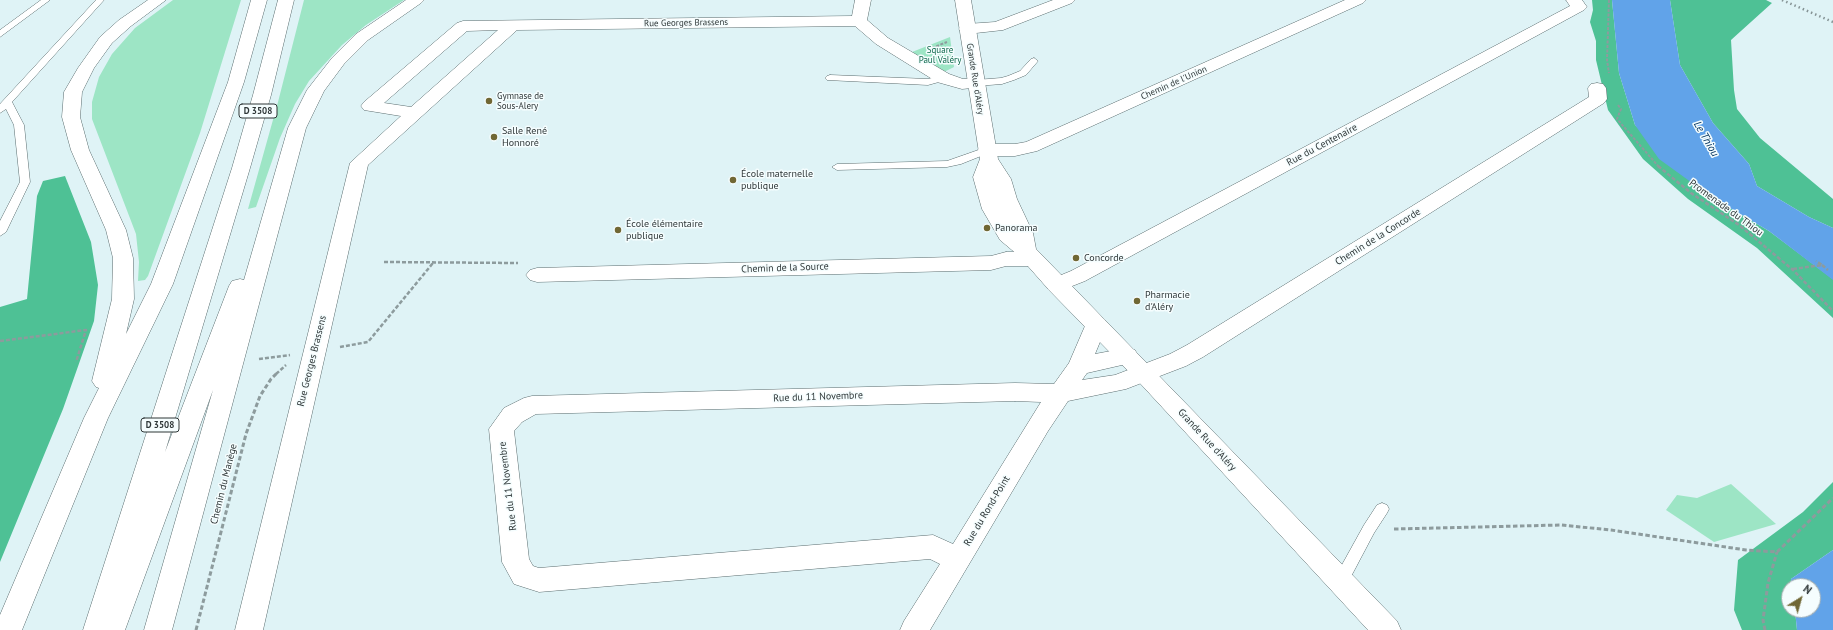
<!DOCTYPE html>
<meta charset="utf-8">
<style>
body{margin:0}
#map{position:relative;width:1833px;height:630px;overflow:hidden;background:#dff3f6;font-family:"PT Sans",sans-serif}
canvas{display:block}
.north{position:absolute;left:1781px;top:578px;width:40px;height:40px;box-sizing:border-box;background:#f5fdfe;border:1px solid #a5adae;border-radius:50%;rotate:37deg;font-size:11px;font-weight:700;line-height:16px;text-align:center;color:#2e3637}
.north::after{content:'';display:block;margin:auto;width:14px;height:18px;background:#706734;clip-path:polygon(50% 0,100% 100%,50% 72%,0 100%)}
</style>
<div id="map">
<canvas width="1833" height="630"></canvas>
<div class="north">N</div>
</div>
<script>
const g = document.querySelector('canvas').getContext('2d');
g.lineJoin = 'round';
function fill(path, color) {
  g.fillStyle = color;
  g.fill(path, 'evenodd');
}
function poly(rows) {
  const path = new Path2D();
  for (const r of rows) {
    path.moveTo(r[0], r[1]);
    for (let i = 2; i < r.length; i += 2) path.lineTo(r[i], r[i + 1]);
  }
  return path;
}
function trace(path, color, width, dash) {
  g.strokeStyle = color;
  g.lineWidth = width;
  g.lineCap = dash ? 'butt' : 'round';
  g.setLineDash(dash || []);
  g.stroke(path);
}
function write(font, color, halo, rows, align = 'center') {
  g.font = font + ' "PT Sans",sans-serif';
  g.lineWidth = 3;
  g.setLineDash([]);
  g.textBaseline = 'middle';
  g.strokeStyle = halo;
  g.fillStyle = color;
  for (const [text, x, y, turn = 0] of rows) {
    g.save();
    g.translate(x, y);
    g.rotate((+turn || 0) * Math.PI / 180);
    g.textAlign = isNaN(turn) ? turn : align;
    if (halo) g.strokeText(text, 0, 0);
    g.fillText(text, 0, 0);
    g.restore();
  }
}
const green = poly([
 [173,0,241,0,200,133,148,276,145,280,138,281,139,262,136,234,92,119,92,102,99,77,112,54,135,28],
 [304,0,404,0,366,25,342,45,309,81,295,104,280,138,256,207,248,209,278,102],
 [950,37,954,67,944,72,912,52],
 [1731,484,1776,524,1714,542,1666,510,1677,495,1697,498]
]);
const forest = poly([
 [1592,0,1612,0,1619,73,1635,125,1713,198,1769,231,1833,279,1833,318,1757,248,1688,199,1643,159,1608,110,1596,60,1596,41,1590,22,1593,10],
 [1670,0,1766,0,1772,3,1731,40,1734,90,1737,109,1760,138,1833,199,1833,228,1809,217,1757,186,1749,164,1713,123,1680,65],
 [65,176,91,242,98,285,94,321,63,409,0,562,0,307,27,299,37,196,43,181],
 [1833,482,1833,550,1791,579,1792,586,1789,586,1789,610,1795,610,1797,630,1742,630,1734,610,1738,560,1803,512]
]);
const water = poly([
 [1612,0,1670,0,1680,65,1713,123,1749,164,1757,186,1809,217,1833,228,1833,280,1769,231,1713,198,1659,159,1635,125,1619,73],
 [1833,550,1833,630,1797,630,1795,610,1813,610,1813,586,1792,586,1791,579]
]);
const pathFar2 = poly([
 [1609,0,1607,60,1609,73],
 [932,48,947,42],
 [1618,105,1621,109,1617,119,1659,167]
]);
const pathFar1 = poly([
 [1658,166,1691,193,1739,225,1793,270,1833,311],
 [384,262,518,263],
 [1822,265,1828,270],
 [1793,269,1822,265,1816,261],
 [0,341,86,330,76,362],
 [340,347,368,342,433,263],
 [259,359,290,355],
 [276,374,286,365]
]);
const path = poly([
 [1394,529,1561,525,1611,530,1746,550,1777,552,1833,498],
 [196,630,246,434,260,396,271,379,277,373],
 [1765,630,1763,620,1768,583,1777,552]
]);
const service = poly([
 [41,0,50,0,0,37,0,30,41,0],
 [96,0,104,0,12,102,24,125,30,182,6,232,0,236,0,221,20,182,14,125,6,109,0,113,0,104,96,0],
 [1034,58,1038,61,1026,75,1014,80,1002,84,976,86,971,83,976,80,1001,78,1008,76,1020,71,1031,59,1034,58],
 [830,75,928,79,943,75,948,78,946,80,928,85,827,80,825,78,827,76,830,75],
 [987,147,992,150,991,152,961,164,947,167,837,170,832,167,837,164,947,161,987,147],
 [1382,503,1387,505,1389,509,1387,513,1374,533,1346,586,1341,588,1336,586,1333,581,1364,525,1377,505,1382,503]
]);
const minor = poly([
 [855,0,871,0,867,20,888,38,949,74,963,79,976,78,982,79,984,83,982,87,962,89,937,82,876,44,855,26,517,30,368,165,263,630,235,630,350,163,401,116,364,110,361,106,364,102,457,23,463,21,852,16,855,0],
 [498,30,411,107,384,103,467,31,498,30],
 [1053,0,1075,0,1072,3,1003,30,967,34,961,32,959,29,961,26,967,24,995,22,1053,0],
 [1345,0,1366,0,1363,3,1037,151,1015,156,987,156,980,154,978,150,980,146,987,144,1015,144,1026,142,1345,0],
 [1566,0,1582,0,1587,7,1584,10,1085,281,1057,292,1049,290,1046,285,1049,280,1071,271,1570,6,1566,0],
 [1597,83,1603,84,1606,88,1607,99,1604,103,1203,357,1186,366,1126,389,1068,401,1048,431,930,630,900,630,904,621,940,564,930,559,539,592,514,584,502,562,489,429,504,408,524,398,532,396,1015,383,1054,384,1069,363,1088,319,1096,317,1104,319,1107,325,1095,354,1127,348,1135,350,1138,356,1135,362,1087,373,1082,380,1115,375,1170,354,1187,345,1589,97,1588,88,1591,84,1597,83],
 [1015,401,1041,402,953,544,933,535,539,568,533,566,529,559,514,431,522,422,536,414,1015,401],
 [1006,252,1032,252,1039,254,1042,259,1039,264,1032,266,1006,266,991,270,537,282,530,280,526,275,530,270,537,268,991,256,1006,252]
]);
const tertiary = poly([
 [955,0,971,0,998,159,1011,179,1017,199,1033,233,1036,249,1397,621,1401,630,1368,630,1137,380,1049,290,1019,256,1000,240,982,209,973,177,980,159,955,0]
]);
const trunk = poly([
 [148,0,166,0,131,26,112,43,94,68,82,92,80,117,89,150,126,230,133,258,134,299,126,334,151,284,228,82,251,0,267,0,244,82,173,284,108,418,22,630,0,630,0,615,84,418,99,388,96,387,92,381,112,299,113,258,106,230,71,150,62,117,64,92,78,68,100,37,119,20,148,0],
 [278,0,294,0,271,95,250,168,165,452,229,286,232,281,240,279,244,280,288,128,307,90,332,58,356,34,406,0,424,0,421,3,368,40,344,64,324,91,306,128,172,630,144,630,213,390,125,630,83,630,232,168,253,95,278,0]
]);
const rail = poly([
 [1782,0,1833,22]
]);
const markers = [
 [489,101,4,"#706734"],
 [494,137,4,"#706734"],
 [733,180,4,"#706734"],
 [987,228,4,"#706734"],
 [618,230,4,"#706734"],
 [1076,258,4,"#706734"],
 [1137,301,4,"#706734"]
];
const farStreetnames = [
 ["Rue Georges Brassens",686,23,-1],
 ["Grande Rue d'Aléry",975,79,81],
 ["Chemin de l'Union",1174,83,-24]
];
const farParknames = [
 ["Square",940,50],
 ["Paul Valéry",940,60]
];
const farPoinames = [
 ["Gymnase de",497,96],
 ["Sous-Alery",497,106]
];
const shields = [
 [258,111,38],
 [160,425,38]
];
const shieldNames = [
 ["D 3508",258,111],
 ["D 3508",160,425]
];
const poiNames = [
 ["Salle René",502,131],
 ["Honnoré",502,143],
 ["École maternelle",741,174],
 ["publique",741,186],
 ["École élémentaire",626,224],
 ["publique",626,236],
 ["Panorama",995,228],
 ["Concorde",1084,258],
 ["Pharmacie",1145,295],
 ["d'Aléry",1145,307]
];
const streetNames = [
 ["Rue du Centenaire",1322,145,-28],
 ["Promenade du Thiou",1726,208,36],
 ["Chemin de la Concorde",1378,237,-32],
 ["Chemin de la Source",785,268,-2],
 ["Rue Georges Brassens",312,361,-76],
 ["Rue du 11 Novembre",818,397,-2],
 ["Grande Rue d'Aléry",1207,440,47],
 ["Chemin du Manège",224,484,-76],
 ["Rue du 11 Novembre",508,486,-97],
 ["Rue du Rond-Point",987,511,-59]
];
const waterNames = [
 ["Le Thiou",1706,139,60]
];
fill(green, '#9de5c5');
fill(forest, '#4ec195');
fill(water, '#61a3e9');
trace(service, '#5b6d6f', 1);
trace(minor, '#5b6d6f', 1);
trace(tertiary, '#5b6d6f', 1);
trace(trunk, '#5b6d6f', 1);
trace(pathFar2, '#8d9b9d', 2, [3, 1.5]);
trace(pathFar1, '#8d9b9d', 2.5, [4, 2]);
trace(path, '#8d9b9d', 3, [4.5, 2.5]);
fill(service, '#fff');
fill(minor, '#fff');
fill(tertiary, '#fff');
fill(trunk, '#fff');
trace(rail, '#869496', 2.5, [1.5, 3]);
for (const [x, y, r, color] of markers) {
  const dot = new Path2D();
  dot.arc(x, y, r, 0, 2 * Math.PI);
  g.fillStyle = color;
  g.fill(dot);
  trace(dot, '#f5fdfe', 1.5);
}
write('9px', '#2e3637', '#f5fdfe', farStreetnames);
write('9px', '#0e684b', '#f5fdfe', farParknames);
write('9px', '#2e3637', '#f5fdfe', farPoinames, 'left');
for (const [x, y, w] of shields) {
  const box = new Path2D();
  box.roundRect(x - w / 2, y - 7, w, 14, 3);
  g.fillStyle = '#f5fdfe';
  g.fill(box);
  trace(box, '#2e3637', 1);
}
write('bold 9px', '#2e3637', null, shieldNames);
write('10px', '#2e3637', '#f5fdfe', poiNames, 'left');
write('10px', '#2e3637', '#f5fdfe', streetNames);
write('italic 11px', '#00315d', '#f5fdfe', waterNames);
</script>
